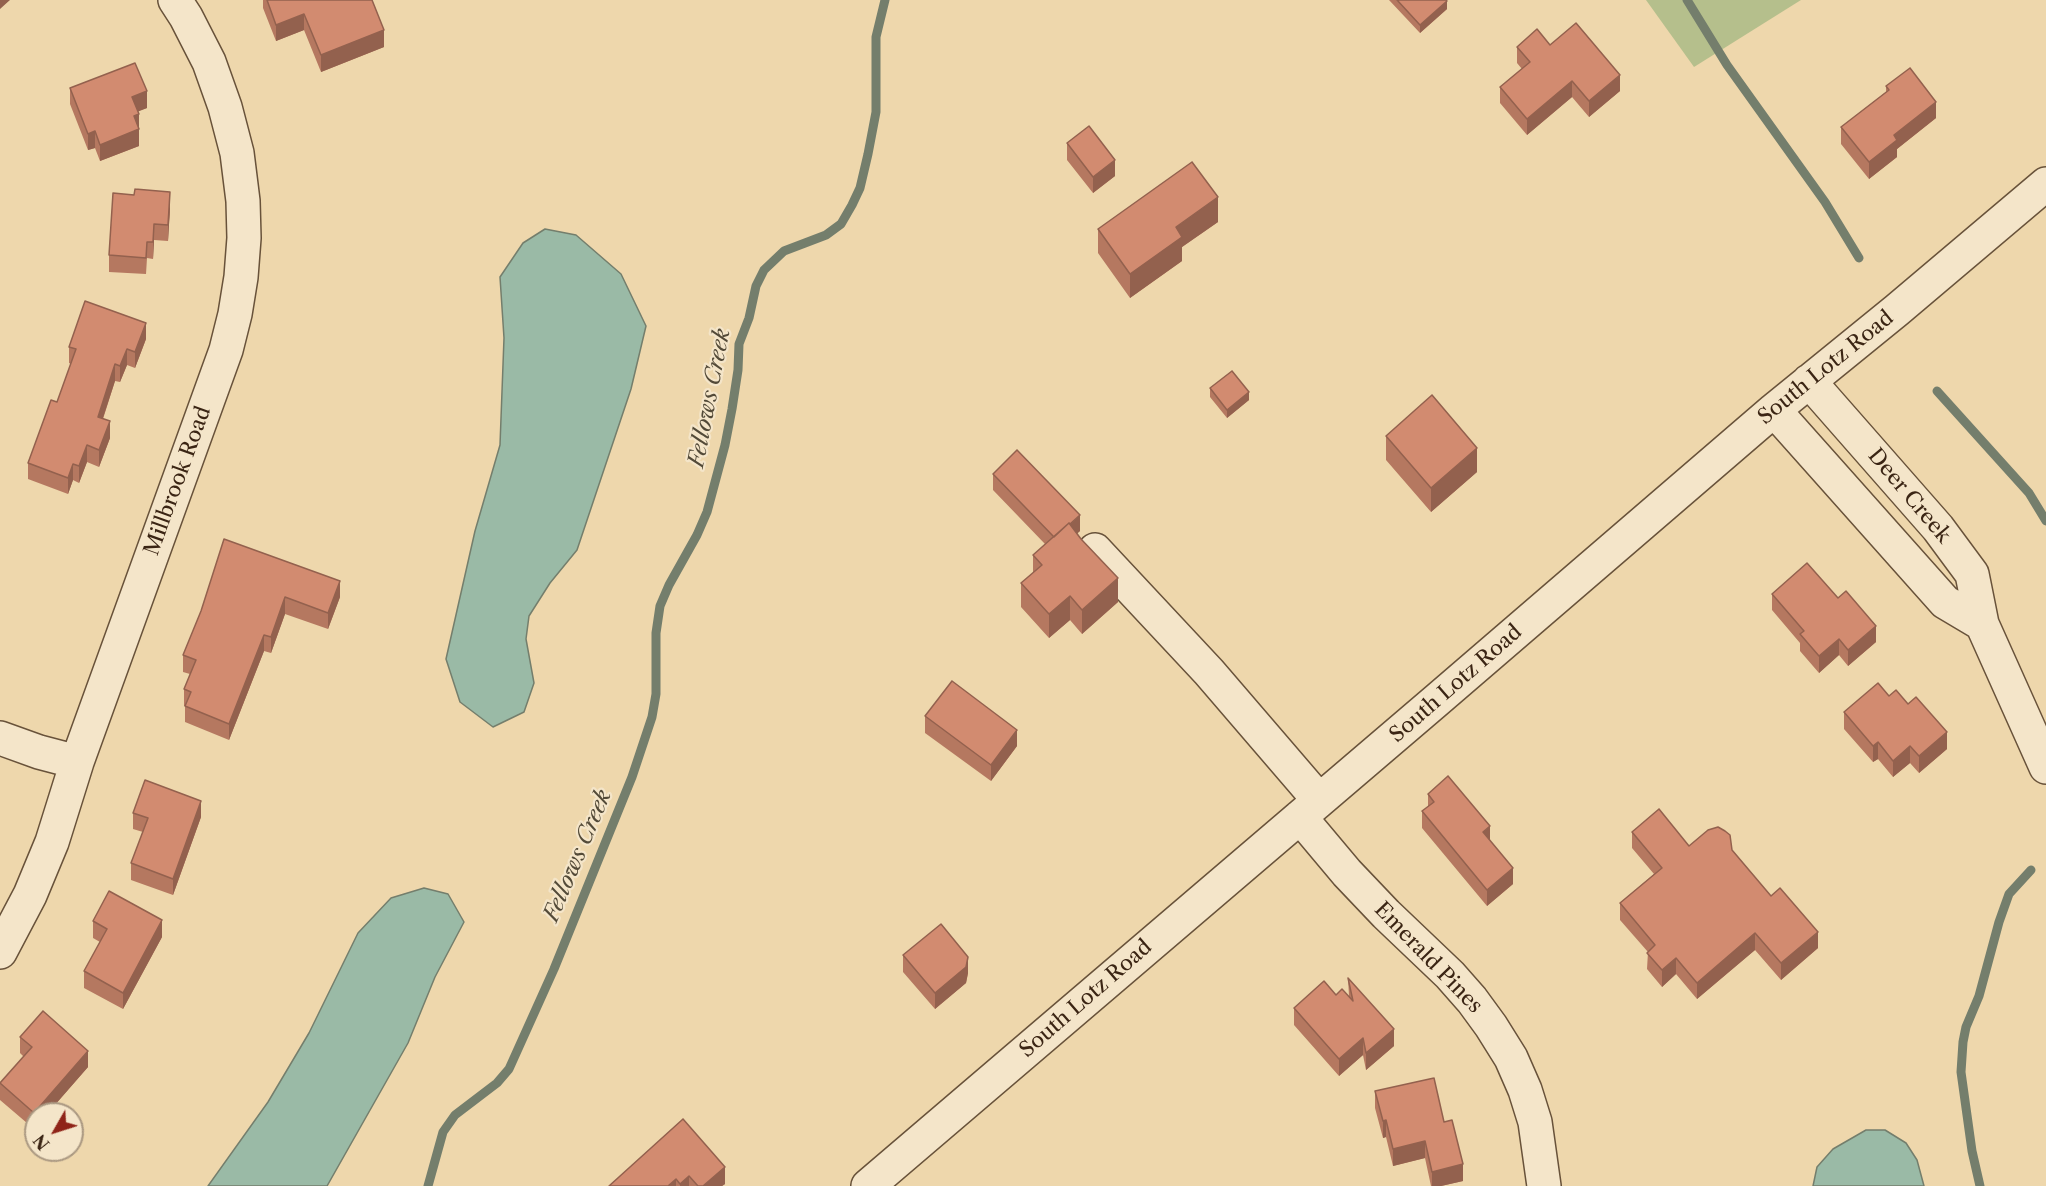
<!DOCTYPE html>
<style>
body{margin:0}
#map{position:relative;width:2046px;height:1186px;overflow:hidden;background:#eed7ac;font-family:"Libre Caslon Text",serif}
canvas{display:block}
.north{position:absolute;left:24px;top:1102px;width:60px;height:60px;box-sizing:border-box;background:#f4e5c9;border:2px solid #aa9881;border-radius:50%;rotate:231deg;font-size:16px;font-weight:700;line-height:24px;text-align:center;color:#3b2514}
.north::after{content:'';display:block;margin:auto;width:21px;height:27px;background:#8f2418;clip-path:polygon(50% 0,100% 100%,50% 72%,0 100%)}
</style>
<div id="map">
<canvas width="2046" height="1186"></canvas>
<div class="north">N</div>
</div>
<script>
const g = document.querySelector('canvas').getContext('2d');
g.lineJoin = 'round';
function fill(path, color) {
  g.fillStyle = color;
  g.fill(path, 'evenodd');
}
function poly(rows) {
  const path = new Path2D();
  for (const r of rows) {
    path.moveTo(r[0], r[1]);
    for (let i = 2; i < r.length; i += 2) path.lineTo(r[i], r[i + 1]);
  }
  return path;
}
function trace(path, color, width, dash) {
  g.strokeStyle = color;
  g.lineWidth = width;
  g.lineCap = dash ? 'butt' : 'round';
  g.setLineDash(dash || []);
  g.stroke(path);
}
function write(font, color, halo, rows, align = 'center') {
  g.font = font + ' "Libre Caslon Text",serif';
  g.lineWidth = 4.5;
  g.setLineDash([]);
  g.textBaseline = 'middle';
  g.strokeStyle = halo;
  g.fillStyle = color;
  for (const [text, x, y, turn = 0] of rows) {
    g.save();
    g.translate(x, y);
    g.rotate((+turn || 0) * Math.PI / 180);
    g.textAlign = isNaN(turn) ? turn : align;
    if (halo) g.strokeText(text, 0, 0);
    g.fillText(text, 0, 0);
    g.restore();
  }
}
const green = poly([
 [1646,0,1801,0,1694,67]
]);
const water = poly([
 [545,229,576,235,621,274,646,326,631,389,577,550,550,583,529,616,526,639,534,683,524,712,493,727,460,702,446,659,475,531,500,445,504,338,500,277,523,243,545,229],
 [424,888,448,894,464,922,435,977,408,1043,327,1186,208,1186,268,1102,309,1033,358,933,391,898,424,888],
 [1866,1130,1885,1130,1906,1143,1917,1160,1924,1186,1813,1186,1817,1167,1833,1149,1866,1130]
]);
const stream = poly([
 [1687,0,1727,65,1825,202,1859,258],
 [1937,391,2029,493,2046,521],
 [428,1186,443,1132,455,1115,497,1083,509,1069,554,969,632,777,652,717,656,694,656,633,660,606,669,585,697,535,707,512,725,445,732,409,738,370,739,344,749,318,756,286,764,270,784,251,826,235,841,224,852,205,860,188,868,154,876,112,876,37,885,0],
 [1980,1186,1972,1151,1961,1072,1963,1042,1966,1027,1979,996,1999,922,2009,894,2031,870]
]);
const minor = poly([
 [1809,381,1938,528,1972,574,1982,624,2046,767],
 [1774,410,1945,602,1982,624],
 [1095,550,1209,672,1319,800],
 [0,738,39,752,77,762],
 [1300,817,1347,873,1386,914,1450,975,1472,1000,1491,1026,1511,1058,1525,1090,1535,1122,1544,1186],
 [0,952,30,895,52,842,77,762,226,350,235,314,241,277,244,238,243,201,237,153,225,107,209,62,186,17,175,0],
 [868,1186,1437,700,1774,410,1897,310,2046,184]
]);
const wall = poly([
 [263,0,372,0,384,47,321,72,304,30,276,41,263,8],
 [1389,0,1446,0,1447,9,1420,33],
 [1550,45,1620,91,1589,117,1572,97,1527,135,1500,103,1500,87,1522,69,1517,63,1517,47],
 [1886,86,1936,118,1897,149,1897,157,1869,179,1841,144,1841,127,1886,92],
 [70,88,147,108,138,111,139,114,139,146,100,161,95,148,88,150,70,104],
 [1067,143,1115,176,1093,193,1067,160],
 [170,208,168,241,154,240,153,259,147,258,146,274,109,272,109,255],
 [1218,222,1182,247,1182,261,1130,298,1098,253,1098,229],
 [146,339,135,368,127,365,120,382,115,381,103,419,110,438,99,467,87,462,79,483,73,480,68,494,28,479,28,463,57,402,71,364,69,363,69,347],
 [1210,388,1249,400,1227,418,1210,397],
 [1386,436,1477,472,1431,512,1386,460],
 [993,474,1080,531,1077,533,1118,602,1082,634,1070,620,1049,638,1021,607,1021,583,1033,573,1033,555,1045,544,993,490],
 [224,539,340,597,328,629,285,614,271,653,264,651,229,740,185,722,185,706,184,706,184,689,190,674,183,672,183,655,201,611],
 [1772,594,1876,642,1848,666,1839,655,1819,673,1800,651,1800,643,1772,610],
 [1889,696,1947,749,1919,773,1910,763,1893,777,1878,759,1873,762,1844,729,1844,712],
 [925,716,1017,746,991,781,925,733],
 [1428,794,1490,841,1513,884,1487,906,1422,828,1422,811,1428,807],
 [133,813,201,817,173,895,131,880,131,863,143,832,133,829],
 [1632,832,1689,846,1732,850,1771,896,1818,948,1781,980,1755,950,1697,999,1676,974,1662,987,1647,969,1648,952,1620,920,1620,903,1654,874,1632,848],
 [93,921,162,937,123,1009,84,988,84,971,100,942,93,938],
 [903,955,968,973,966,983,935,1009,903,972],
 [1348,978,1394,1046,1366,1070,1363,1055,1339,1076,1294,1025,1294,1008,1349,996],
 [20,1037,88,1067,47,1114,36,1114,34,1129,0,1100,0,1083,24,1057,20,1053],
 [1375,1091,1444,1122,1463,1181,1441,1186,1431,1186,1425,1158,1393,1166,1386,1137,1383,1138,1375,1108],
 [683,1119,725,1184,722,1186,609,1186]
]);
const shadedWall = poly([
 [0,0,10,0,0,9],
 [1447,1,1447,9,1420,33,1420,25],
 [304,14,304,30,276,41,276,25],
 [384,30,384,47,321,72,321,55],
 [1620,75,1620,91,1589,117,1589,101],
 [1572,81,1572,97,1527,135,1527,119],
 [147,91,147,108,132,114,132,97],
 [1936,102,1936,118,1897,149,1897,157,1869,179,1869,162,1894,135],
 [139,114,139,146,100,161,100,145,134,116],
 [95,131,95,148,88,150,88,134],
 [1115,160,1115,176,1093,193,1093,177],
 [170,192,170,208,168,241,168,225],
 [1218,197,1218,222,1182,247,1182,261,1130,298,1130,274,1176,227],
 [154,224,154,240,153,259,153,242],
 [146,323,146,339,135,368,135,352],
 [127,349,127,365,120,382,120,366],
 [115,364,115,381,98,433,98,417],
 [1249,392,1249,400,1227,418,1227,410],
 [110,421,110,438,99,467,99,450],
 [87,445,87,462,79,483,79,466],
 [1477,448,1477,472,1431,512,1431,488],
 [73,464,73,480,68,494,68,478],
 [1080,515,1080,531,1055,555,1055,538],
 [1118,578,1118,602,1082,634,1082,610],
 [340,581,340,597,328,629,328,613],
 [1070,596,1070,620,1049,638,1049,614],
 [285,597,285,614,271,653,271,637],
 [1876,626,1876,642,1848,666,1848,650],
 [264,635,264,651,229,740,229,724],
 [1839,639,1839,655,1819,673,1819,656],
 [1017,730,1017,746,991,781,991,765],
 [1947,732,1947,749,1919,773,1919,756],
 [1878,742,1878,759,1873,762,1873,746],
 [1910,746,1910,763,1893,777,1893,761],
 [201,801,201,817,173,895,173,879],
 [1490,826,1490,842,1483,832],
 [1513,868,1513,884,1487,906,1487,890],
 [162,920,162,937,123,1009,123,993],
 [1818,932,1818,948,1781,980,1781,963],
 [1755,933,1755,950,1697,999,1697,983],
 [968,957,968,973,966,983,935,1009,935,993],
 [1676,958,1676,974,1662,987,1662,970],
 [1394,1029,1394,1046,1366,1070,1366,1053],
 [1363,1038,1363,1055,1339,1076,1339,1059],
 [88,1051,88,1067,47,1114,36,1114,36,1126,34,1129,34,1113],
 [1386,1120,1386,1137,1383,1138,1383,1121],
 [1425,1141,1425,1158,1393,1166,1393,1149],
 [1463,1164,1463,1181,1441,1186,1432,1186,1432,1172],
 [725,1167,725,1184,722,1186,703,1186],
 [689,1176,689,1186,680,1186,680,1184],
 [676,1179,676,1186,668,1186]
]);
const building = poly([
 [267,0,372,0,384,30,321,55,304,14,276,25,267,0],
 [1397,0,1446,0,1447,1,1420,25,1397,0],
 [1576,23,1620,75,1589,101,1572,81,1527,119,1500,87,1530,62,1517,47,1537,29,1550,45,1576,23],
 [135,63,147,91,132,97,139,114,134,116,139,129,100,145,95,131,88,134,70,88,135,63],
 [1910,68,1936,102,1894,135,1897,140,1869,162,1841,127,1889,90,1886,86,1910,68],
 [1089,126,1115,160,1093,177,1067,143,1089,126],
 [1192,162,1218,197,1176,227,1182,237,1130,274,1098,229,1192,162],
 [135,189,170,192,168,225,154,224,153,242,147,242,146,258,109,255,113,193,134,195,135,189],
 [85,301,146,323,135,352,127,349,120,366,115,364,98,417,110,421,99,450,87,445,79,466,73,464,68,478,28,463,51,400,57,402,76,349,69,347,85,301],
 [1232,371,1249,392,1227,410,1210,388,1232,371],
 [1432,395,1477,448,1431,488,1386,436,1432,395],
 [1017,450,1080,515,1070,524,1069,523,1054,537,993,474,1017,450],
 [1069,523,1081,539,1118,578,1082,610,1070,596,1049,614,1021,583,1042,565,1033,555,1069,523],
 [224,539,340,581,328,613,285,597,271,637,264,635,229,724,185,706,191,692,184,689,196,660,183,655,201,611,224,539],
 [1807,563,1838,598,1846,591,1876,626,1848,650,1839,639,1819,656,1800,634,1804,631,1772,594,1807,563],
 [952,681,1017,730,991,765,925,716,952,681],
 [1878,683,1889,696,1896,690,1908,704,1916,697,1947,732,1919,756,1910,746,1893,761,1878,742,1873,746,1844,712,1878,683],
 [1448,776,1490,826,1483,832,1513,868,1487,890,1422,811,1434,802,1428,794,1448,776],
 [145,780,201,801,173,879,131,863,148,818,133,813,145,780],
 [1659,809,1689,846,1708,830,1718,827,1725,831,1730,835,1732,850,1771,896,1780,888,1818,932,1781,963,1755,933,1697,983,1676,958,1662,970,1647,953,1655,945,1620,903,1662,868,1632,832,1659,809],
 [109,891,162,920,123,993,84,971,107,929,93,921,109,891],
 [941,924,968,957,966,967,935,993,903,955,941,924],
 [1348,978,1394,1029,1366,1053,1363,1038,1339,1059,1294,1008,1324,981,1336,995,1342,989,1353,1001,1348,978],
 [43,1011,88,1051,34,1113,0,1083,32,1047,20,1037,43,1011],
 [1434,1078,1444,1122,1452,1120,1463,1164,1432,1172,1425,1141,1393,1149,1386,1120,1383,1121,1375,1091,1434,1078],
 [683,1119,725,1167,703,1186,698,1186,689,1176,680,1184,676,1179,668,1186,609,1186,683,1119]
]);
const streetNames = [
 ["South Lotz Road",1826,368,-39],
 ["Millbrook Road",178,481,-70],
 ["Deer Creek",1909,496,50],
 ["South Lotz Road",1456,684,-41],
 ["Emerald Pines",1428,958,46],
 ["South Lotz Road",1086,999,-41]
];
const waterNames = [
 ["Fellows Creek",710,398,-79],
 ["Fellows Creek",578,856,-67]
];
fill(green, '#b5bf8c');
fill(water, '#9abaa6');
trace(water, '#747e6c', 1.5);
trace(stream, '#747e6c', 9);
trace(minor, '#68523a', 36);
trace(minor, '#f4e5c9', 33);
fill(wall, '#b57860');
fill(shadedWall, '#93614e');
fill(building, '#d28b70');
trace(building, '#93614e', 1.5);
write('21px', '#3b2514', '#f4e5c9', streetNames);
write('italic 22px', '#534a38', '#f4e5c9', waterNames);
</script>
